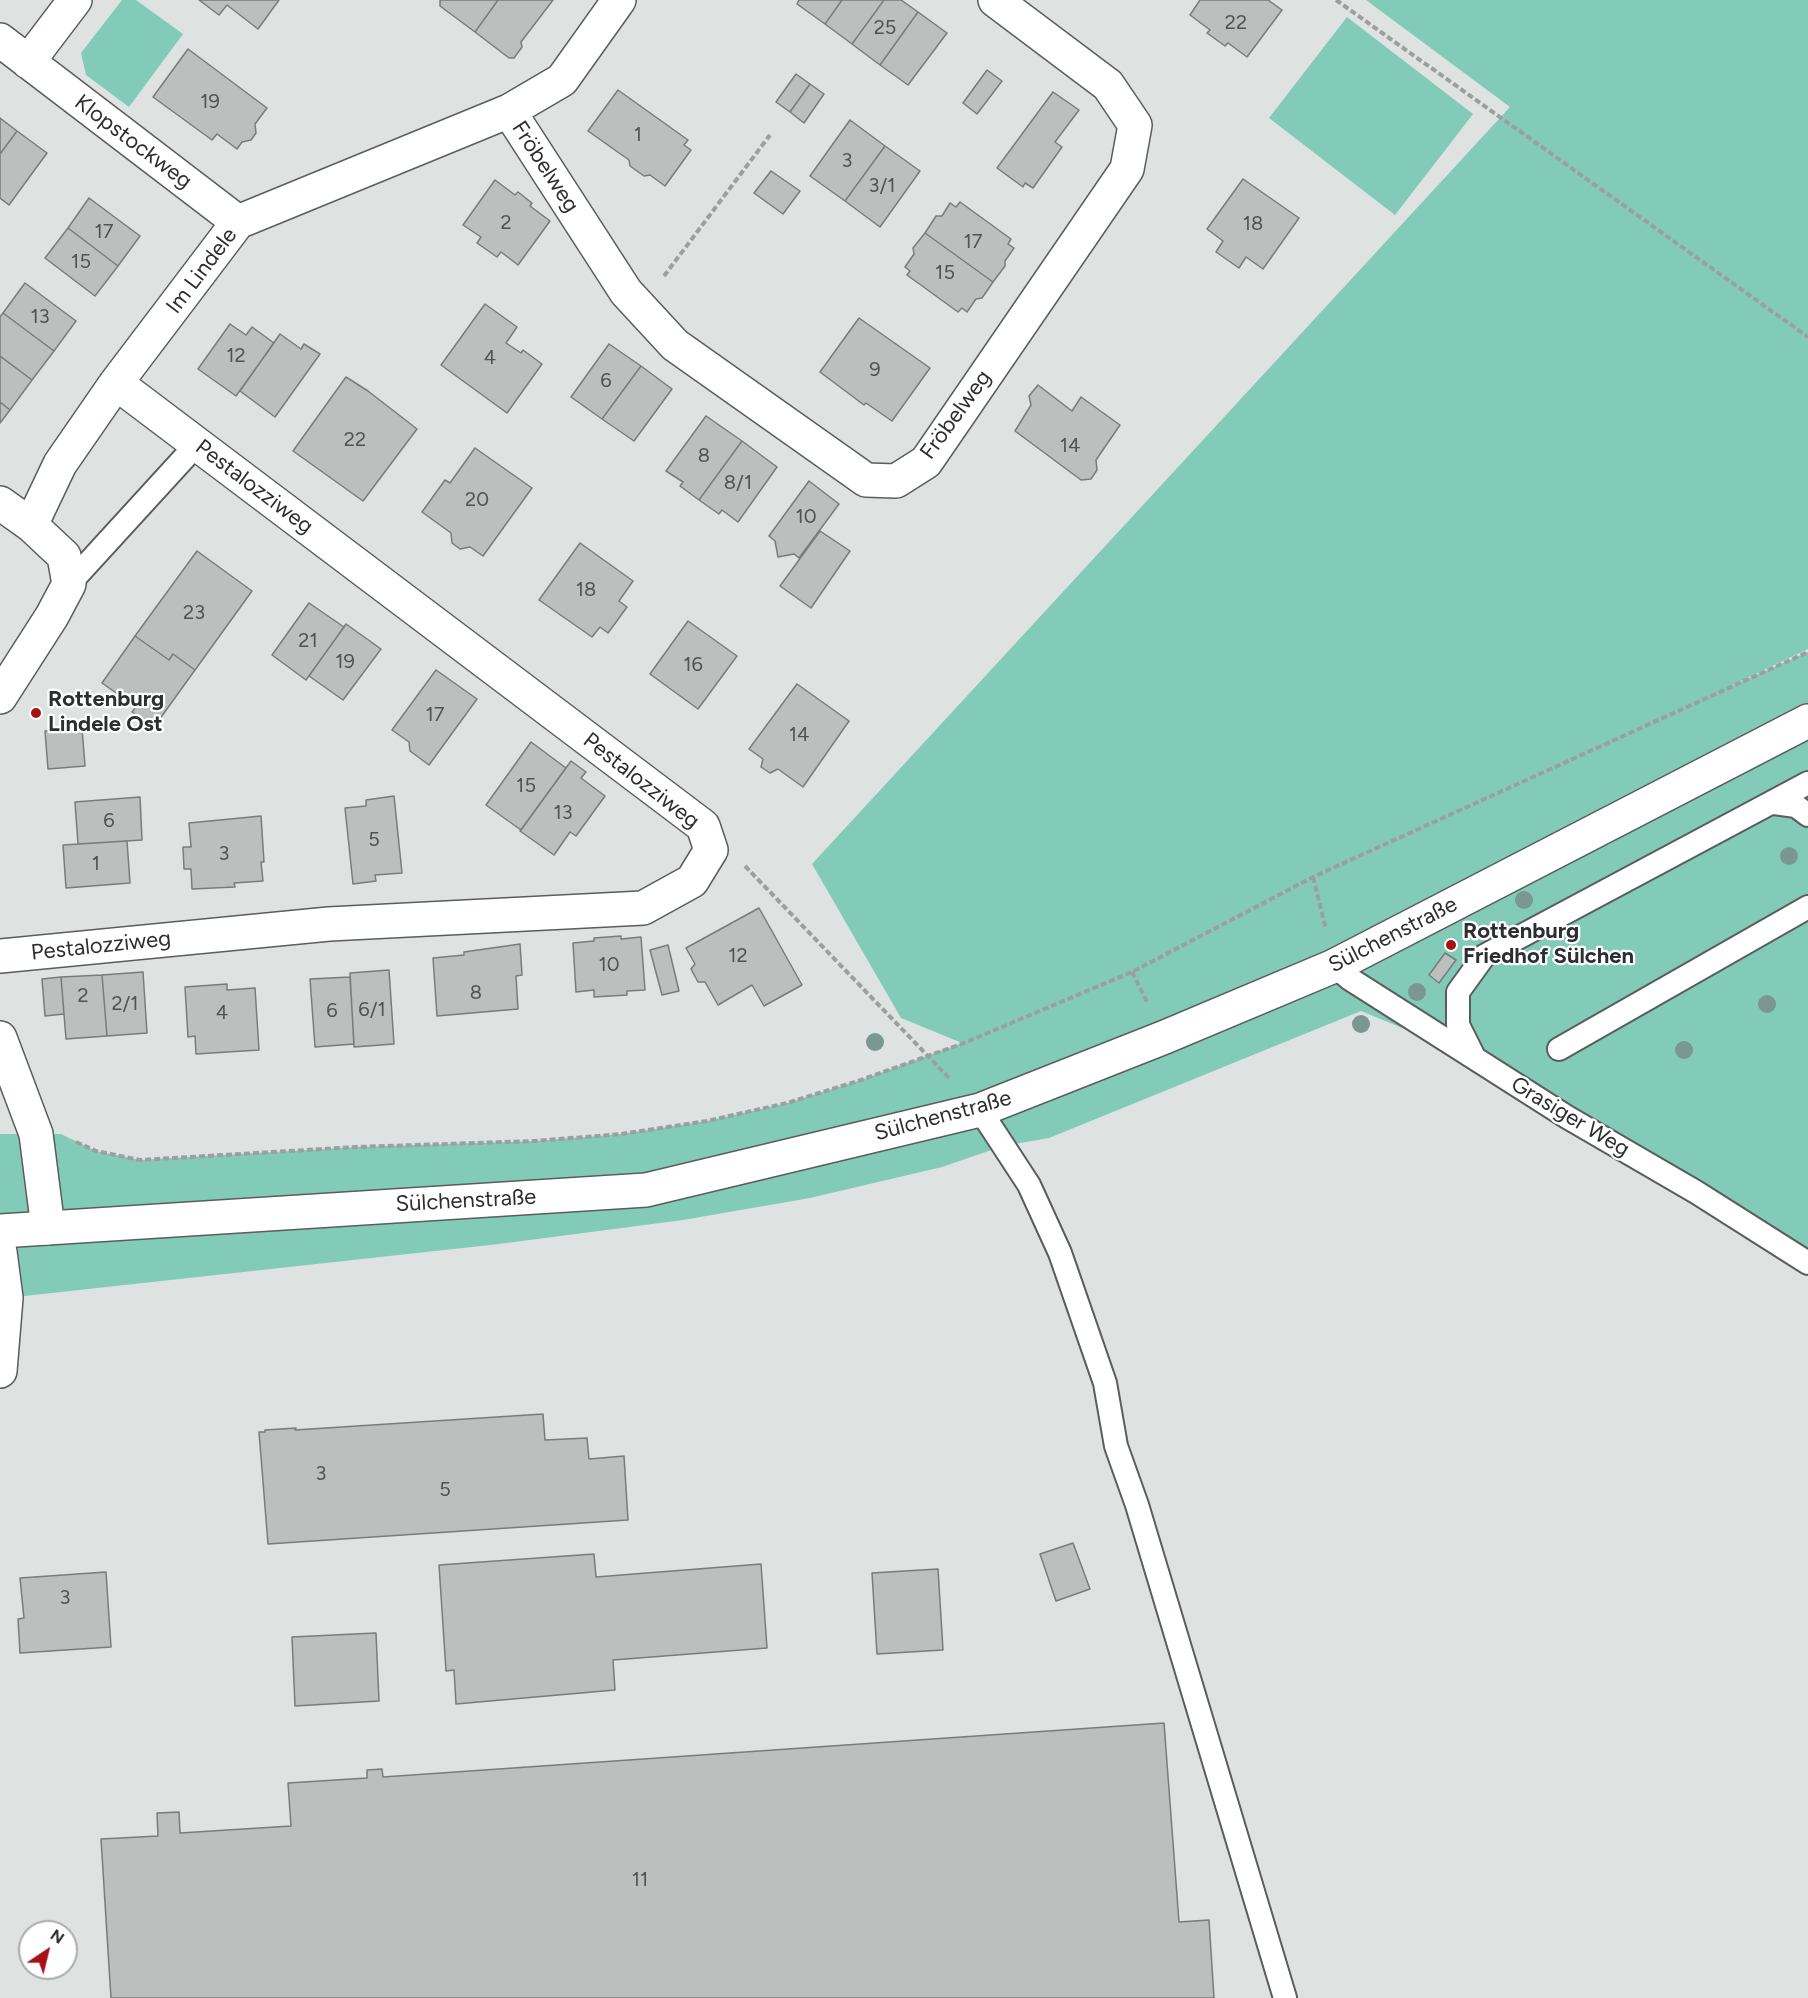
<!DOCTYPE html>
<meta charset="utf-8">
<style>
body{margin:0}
#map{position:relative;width:1808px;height:1998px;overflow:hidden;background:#dee2e1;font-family:Figtree,sans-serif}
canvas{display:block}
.north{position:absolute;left:18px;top:1920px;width:60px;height:60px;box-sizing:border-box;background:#fff;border:2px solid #abacab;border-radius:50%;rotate:35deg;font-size:16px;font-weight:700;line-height:24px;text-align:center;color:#2d2f2e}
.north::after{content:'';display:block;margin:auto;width:21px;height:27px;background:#a61116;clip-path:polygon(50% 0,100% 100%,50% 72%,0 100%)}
</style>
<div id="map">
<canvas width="1808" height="1998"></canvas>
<div class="north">N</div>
</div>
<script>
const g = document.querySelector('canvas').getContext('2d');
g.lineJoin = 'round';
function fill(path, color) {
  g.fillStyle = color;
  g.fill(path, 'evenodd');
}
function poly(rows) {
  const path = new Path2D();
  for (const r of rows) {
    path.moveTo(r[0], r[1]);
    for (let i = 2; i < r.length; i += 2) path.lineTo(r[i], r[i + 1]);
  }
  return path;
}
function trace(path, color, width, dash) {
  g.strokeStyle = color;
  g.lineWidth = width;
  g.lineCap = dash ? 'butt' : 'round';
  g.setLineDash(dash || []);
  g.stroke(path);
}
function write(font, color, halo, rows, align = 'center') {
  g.font = font + ' Figtree,sans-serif';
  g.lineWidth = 4.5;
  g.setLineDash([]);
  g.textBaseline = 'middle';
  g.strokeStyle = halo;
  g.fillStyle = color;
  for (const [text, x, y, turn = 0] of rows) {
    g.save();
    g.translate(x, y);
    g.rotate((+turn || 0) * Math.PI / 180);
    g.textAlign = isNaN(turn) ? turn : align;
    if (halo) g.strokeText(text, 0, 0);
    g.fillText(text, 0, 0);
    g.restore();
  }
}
const green = poly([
 [122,0,136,0,183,34,129,107,86,75,81,53],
 [1366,0,1808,0,1808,649,1724,689,1808,652,1808,1270,1475,1058,1361,1011,1049,1138,1003,1146,942,1167,810,1198,683,1220,499,1244,6,1298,0,1252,0,1134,61,1134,96,1151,140,1160,356,1147,535,1141,621,1134,707,1121,787,1103,861,1080,962,1043,901,1018,812,864,1510,107],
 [1347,17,1473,114,1395,215,1269,118]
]);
const building = poly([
 [199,0,279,0,258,29,227,5,219,15,199,0],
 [440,0,498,0,475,32,440,6,440,0],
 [498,0,553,0,521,42,522,47,514,58,509,58,475,32,498,0],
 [799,0,842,0,825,24,797,4,799,0],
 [842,0,884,0,852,44,825,24,842,0],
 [884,0,901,0,918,12,880,65,852,44,884,0],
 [1200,0,1268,0,1282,10,1247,57,1228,43,1225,46,1207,33,1210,30,1190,15,1200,0],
 [918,12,947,33,908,85,880,65,918,12],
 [188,49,267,108,255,124,256,133,251,140,242,142,237,149,217,134,212,140,153,97,188,49],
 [987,70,1002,81,977,114,963,103,987,70],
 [796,74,810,84,790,112,776,102,796,74],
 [810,84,824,94,804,123,790,112,810,84],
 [618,90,688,140,684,145,691,150,665,186,650,175,644,176,630,166,629,160,588,131,618,90],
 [1053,92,1079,110,1055,142,1062,147,1033,188,1025,183,1023,187,997,168,1053,92],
 [0,118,17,131,0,154,0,118],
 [850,120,885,146,845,201,810,176,850,120],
 [17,131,47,153,9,205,0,198,0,154,17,131],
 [885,146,920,171,880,227,845,201,885,146],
 [771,171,800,191,783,214,754,193,771,171],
 [1243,179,1299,218,1263,269,1246,257,1239,268,1216,252,1223,241,1207,229,1243,179],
 [495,180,515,195,518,192,532,203,530,206,550,221,518,265,501,252,497,257,477,243,481,237,463,225,495,180],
 [89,198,140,236,118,266,68,228,89,198],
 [960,202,1011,239,1008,244,1014,248,1005,261,1005,266,993,282,925,233,936,216,942,216,950,203,956,207,960,202],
 [68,228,118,266,95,296,45,258,68,228],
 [925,233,993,282,982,298,976,299,967,312,962,308,958,312,907,275,910,271,905,267,914,254,913,248,925,233],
 [25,283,76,321,54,351,3,313,25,283],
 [485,304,517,327,506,343,521,353,523,350,542,364,507,413,441,365,485,304],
 [3,313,54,351,32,380,0,356,0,317,3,313],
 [859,318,930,368,892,421,866,403,864,405,820,372,859,318],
 [230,324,246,335,252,327,274,343,236,396,198,369,230,324],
 [280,334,301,349,304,344,320,354,275,417,240,391,280,334],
 [609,344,641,366,602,419,571,397,609,344],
 [0,356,32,380,10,410,0,402,0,356],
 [641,366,672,389,634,441,602,419,641,366],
 [346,377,368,391,417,429,363,501,293,451,346,377],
 [1038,385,1072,411,1081,397,1120,425,1096,460,1097,470,1091,479,1081,480,1015,431,1031,405,1029,396,1038,385],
 [0,402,10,410,0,423,0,402],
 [706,416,742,441,699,500,680,486,683,482,666,471,706,416],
 [742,441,777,467,738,522,722,510,719,514,699,500,742,441],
 [475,448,532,488,483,556,470,547,460,549,452,543,451,533,422,512,445,480,450,483,475,448],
 [809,481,839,504,799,558,794,554,778,557,775,541,769,536,809,481],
 [820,531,850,551,811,608,780,586,820,531],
 [580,543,633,581,619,601,627,607,608,633,600,627,592,637,539,600,580,543],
 [197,551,252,591,195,670,173,654,169,660,135,636,197,551],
 [309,603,344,627,306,680,272,655,309,603],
 [688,621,737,656,698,709,650,674,688,621],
 [346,624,381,649,343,700,309,676,346,624],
 [135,636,169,660,173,654,195,670,154,727,132,712,136,707,102,683,135,636],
 [436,670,477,699,429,765,410,751,409,742,392,730,436,670],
 [797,684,849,721,803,787,778,769,770,773,761,767,763,759,749,749,797,684],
 [82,728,85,766,48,769,45,731,82,728],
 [531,742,566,768,521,830,486,805,531,742],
 [571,761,586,772,581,778,605,796,576,836,570,832,554,855,520,831,571,761],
 [394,796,402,873,375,875,376,881,353,884,345,808,366,806,366,800,394,796],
 [140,797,142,840,78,844,75,802,140,797],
 [261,816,264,862,261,862,263,881,234,883,235,887,192,889,191,869,184,869,183,847,191,847,189,823,261,816],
 [127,841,130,883,66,888,63,845,127,841],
 [759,908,802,985,764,1006,752,985,718,1005,705,982,698,982,691,969,695,964,686,948,759,908],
 [621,936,621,939,641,937,645,990,627,991,627,995,594,997,594,990,576,992,573,943,594,941,594,938,621,936],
 [520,944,522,975,516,976,518,1009,437,1016,433,958,464,955,464,952,520,944],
 [668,945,679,991,662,995,650,950,668,945],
 [1445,953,1456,960,1439,983,1429,975,1445,953],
 [389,970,394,1044,354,1047,350,973,389,970],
 [143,972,147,1033,107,1036,102,975,143,972],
 [102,975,107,1036,66,1039,61,977,102,975],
 [61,977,64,1014,45,1016,42,979,61,977],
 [350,977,354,1044,315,1047,310,979,350,977],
 [227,984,227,990,255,988,259,1050,196,1054,195,1036,188,1037,185,987,227,984],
 [543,1414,545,1440,587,1438,589,1459,624,1456,628,1520,268,1544,259,1432,265,1432,265,1430,296,1428,295,1430,543,1414],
 [1073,1543,1090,1589,1056,1601,1040,1554,1073,1543],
 [594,1554,596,1577,761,1564,767,1648,613,1660,615,1690,456,1704,454,1670,446,1671,439,1565,594,1554],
 [938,1569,943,1650,877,1654,872,1573,938,1569],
 [106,1572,111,1647,20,1653,18,1619,24,1618,20,1578,106,1572],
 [376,1633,379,1701,295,1706,292,1637,376,1633],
 [1164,1723,1179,1922,1209,1920,1214,1998,111,1998,101,1839,158,1836,157,1813,179,1812,180,1833,291,1826,288,1783,367,1778,367,1770,382,1769,383,1777,1164,1723]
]);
const path = poly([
 [1336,0,1808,337],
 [664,276,770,135],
 [745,866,950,1079],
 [1313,877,1326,929],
 [1132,972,1148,1004],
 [76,1142,96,1151,140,1160,356,1147,535,1141,621,1134,707,1121,787,1103,861,1080,964,1043,1132,972,1313,877,1808,652]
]);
const lane = poly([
 [69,584,197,444],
 [1774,803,1796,806,1808,815],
 [1334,966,1350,979,1567,1117,1696,1192,1808,1263],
 [1559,1049,1808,907],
 [1474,1057,1458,1025,1458,992,1484,956,1808,783],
 [980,1110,1029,1185,1060,1253,1105,1383,1116,1446,1137,1505,1285,1998]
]);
const street = poly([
 [0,40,238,222],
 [28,62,75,0],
 [509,111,626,292,675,345,866,480,896,481,926,462,1127,169,1135,125,1108,85,995,0],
 [0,503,31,525,64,556,69,584,52,616,0,697],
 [31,525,60,464,116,383,238,222,509,111,562,80,619,0],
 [0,956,329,924,643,908,692,881,711,850,703,826,116,383],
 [0,1038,36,1134,48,1228],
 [0,1252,6,1298,0,1371]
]);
const secondary = poly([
 [0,1231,646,1190,980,1110,1165,1037,1334,966,1808,721]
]);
const trees = [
 [1789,856],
 [1524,900],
 [1417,992],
 [1767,1004],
 [1361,1024],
 [875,1042],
 [1684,1050]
];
const markers = [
 [36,713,6,"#a61116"],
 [1451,945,6,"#a61116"]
];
const numberNames = [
 ["22",1236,23],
 ["25",885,28],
 ["19",210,102],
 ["1",638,135],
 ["3",847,161],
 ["3/1",882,186],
 ["2",506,223],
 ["18",1253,224],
 ["17",104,232],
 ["17",973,242],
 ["15",81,262],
 ["15",945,273],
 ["13",40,317],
 ["12",236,356],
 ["4",490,358],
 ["9",875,370],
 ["6",606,381],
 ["22",355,440],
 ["14",1070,446],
 ["8",704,456],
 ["8/1",738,483],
 ["20",477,500],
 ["10",806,517],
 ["18",586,590],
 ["23",194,613],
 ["21",308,641],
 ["19",345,662],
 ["16",693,665],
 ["17",435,715],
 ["14",799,735],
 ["15",526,786],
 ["13",563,813],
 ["6",109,821],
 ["5",374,840],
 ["3",224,854],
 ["1",96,864],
 ["12",738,956],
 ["10",609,965],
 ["8",476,993],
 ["2",83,996],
 ["2/1",125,1004],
 ["6/1",372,1010],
 ["6",332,1011],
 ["4",222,1013],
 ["3",321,1474],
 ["5",445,1490],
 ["3",65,1598],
 ["11",640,1880]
];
const streetNames = [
 ["Klopstockweg",133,142,37],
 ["Fröbelweg",545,167,57],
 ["Im Lindele",202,271,-53],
 ["Fröbelweg",956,415,-54],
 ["Pestalozziweg",254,487,37],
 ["Pestalozziweg",641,781,38],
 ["Sülchenstraße",1393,935,-27],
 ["Pestalozziweg",101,946,-6],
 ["Sülchenstraße",943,1116,-15],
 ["Grasiger Weg",1570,1117,31],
 ["Sülchenstraße",466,1201,-3]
];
const poiNames = [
 ["Rottenburg",48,700],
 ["Lindele Ost",48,725],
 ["Rottenburg",1463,932],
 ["Friedhof Sülchen",1463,957]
];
fill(green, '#82cbb9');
fill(building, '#bbbfbe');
trace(building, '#787c7b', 1.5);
trace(lane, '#5a5d5c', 26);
trace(street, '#5a5d5c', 36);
trace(secondary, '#5a5d5c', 36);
trace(path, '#9c9f9e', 4, [6, 3]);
trace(lane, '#fff', 22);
trace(street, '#fff', 33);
trace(secondary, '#fff', 33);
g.fillStyle = '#7a9791';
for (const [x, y] of trees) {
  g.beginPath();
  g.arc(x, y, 9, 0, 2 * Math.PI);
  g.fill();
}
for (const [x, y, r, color] of markers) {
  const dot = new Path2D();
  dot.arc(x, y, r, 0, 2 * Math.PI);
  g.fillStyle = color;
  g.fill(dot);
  trace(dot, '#fff', 2);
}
write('20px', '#505352', null, numberNames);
write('22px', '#2d2f2e', '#fff', streetNames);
write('bold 22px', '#2d2f2e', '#fff', poiNames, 'left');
</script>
